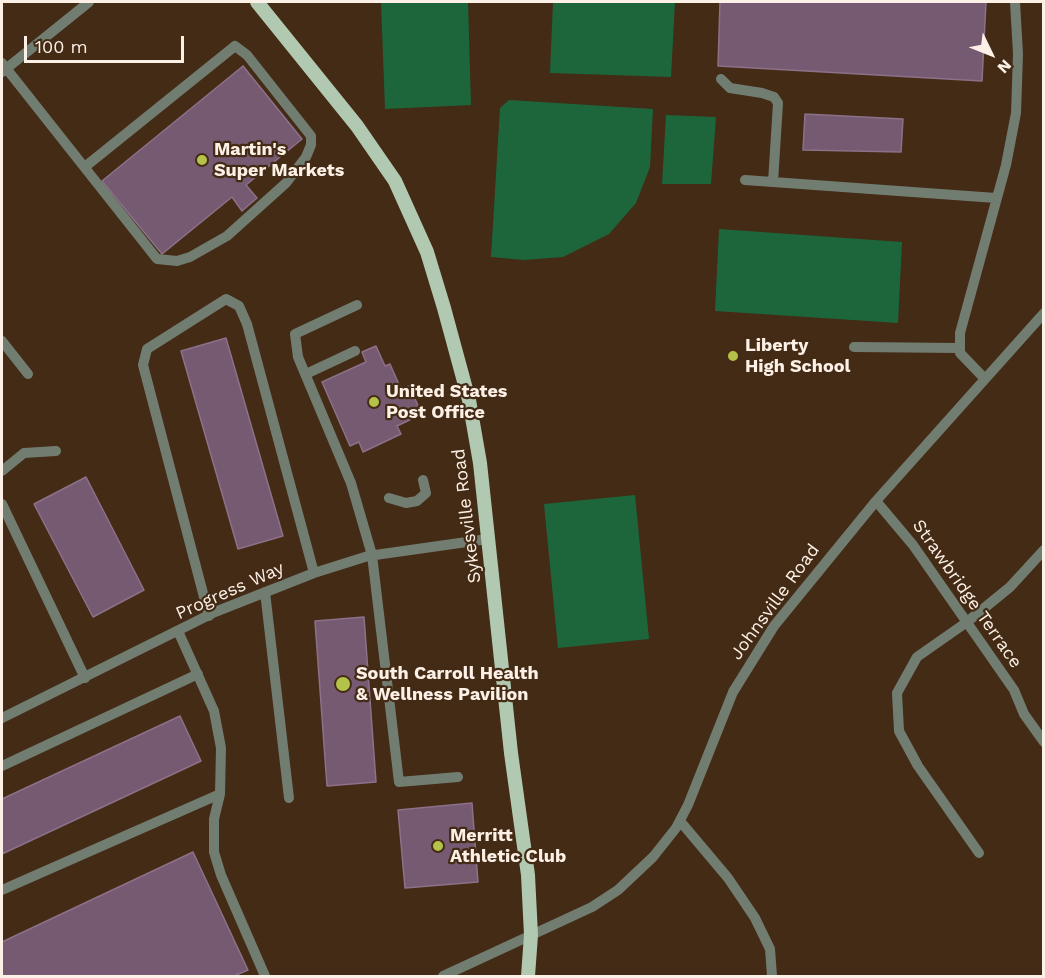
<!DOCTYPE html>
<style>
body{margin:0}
#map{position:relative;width:1045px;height:978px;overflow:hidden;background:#432b16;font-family:"Work Sans",sans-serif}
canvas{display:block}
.frame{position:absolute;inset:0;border:3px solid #fdf0e6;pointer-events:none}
.north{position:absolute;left:961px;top:24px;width:60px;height:60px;-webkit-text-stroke:4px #432b16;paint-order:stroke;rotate:133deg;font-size:16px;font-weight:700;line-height:24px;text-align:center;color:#fdf0e6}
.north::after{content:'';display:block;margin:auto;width:21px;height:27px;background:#fdf0e6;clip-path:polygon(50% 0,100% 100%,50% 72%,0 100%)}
.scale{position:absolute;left:24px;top:36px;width:160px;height:27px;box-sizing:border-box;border:3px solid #fdf0e6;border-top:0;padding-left:8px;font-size:18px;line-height:21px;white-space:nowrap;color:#fdf0e6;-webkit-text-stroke:4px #432b16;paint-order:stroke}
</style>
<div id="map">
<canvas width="1045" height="978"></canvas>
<div class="frame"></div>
<div class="north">N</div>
<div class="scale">100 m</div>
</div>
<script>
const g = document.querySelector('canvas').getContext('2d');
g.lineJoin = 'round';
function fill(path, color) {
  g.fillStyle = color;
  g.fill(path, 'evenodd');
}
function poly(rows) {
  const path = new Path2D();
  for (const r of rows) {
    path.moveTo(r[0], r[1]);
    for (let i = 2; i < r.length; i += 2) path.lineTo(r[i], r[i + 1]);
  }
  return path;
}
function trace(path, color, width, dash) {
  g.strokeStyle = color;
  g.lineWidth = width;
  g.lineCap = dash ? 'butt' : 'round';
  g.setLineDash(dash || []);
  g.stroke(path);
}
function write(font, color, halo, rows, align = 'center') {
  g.font = font + ' "Work Sans",sans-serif';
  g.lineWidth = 4.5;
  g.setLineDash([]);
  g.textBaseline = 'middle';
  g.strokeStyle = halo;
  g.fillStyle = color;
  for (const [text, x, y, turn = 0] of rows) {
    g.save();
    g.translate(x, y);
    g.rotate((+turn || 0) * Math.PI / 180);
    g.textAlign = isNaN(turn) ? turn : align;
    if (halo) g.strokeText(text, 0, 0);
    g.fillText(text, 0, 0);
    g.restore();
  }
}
const green = poly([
 [381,2,468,2,471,105,385,109],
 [553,2,675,2,671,77,550,73],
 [509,100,653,109,650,167,636,203,609,234,563,257,524,260,491,257,500,108],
 [666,115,716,117,711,184,662,184],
 [719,229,902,242,898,323,715,311],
 [635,495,649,639,558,648,544,504]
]);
const building = poly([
 [720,2,986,2,982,81,718,66,720,2],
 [243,66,302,139,246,185,257,198,242,211,232,197,162,254,102,181,243,66],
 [805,114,903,119,901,152,803,150,805,114],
 [226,338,283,536,238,549,181,351,226,338],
 [376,346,385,366,390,364,401,389,409,386,422,414,397,426,401,434,363,452,359,442,350,446,322,382,366,362,362,352,376,346],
 [86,477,144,590,93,617,34,504,86,477],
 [364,617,376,782,327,786,315,621,364,617],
 [180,716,201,761,2,854,2,799,180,716],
 [472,803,478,882,405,888,398,810,472,803],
 [193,852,248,970,234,976,2,976,2,942,193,852]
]);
const minor = poly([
 [2,63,157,259,177,261,190,257,227,236,286,183,306,157,311,145,311,136,247,55,235,46,86,166],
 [2,72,89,2],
 [721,79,730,88,762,93,774,97,778,103,773,182],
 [745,180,996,198],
 [357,305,295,334,298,357,351,483,372,555,399,782,458,777],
 [2,341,28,374],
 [854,347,960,348],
 [306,374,355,351],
 [985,379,960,353,960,333,1006,165,1016,113,1018,54,1015,2],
 [2,471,24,453,56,451],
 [389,498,406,503,417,501,426,493,423,480],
 [876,501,913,545,1014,690,1024,714,1044,742],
 [2,504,85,678],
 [265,592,289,798],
 [209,616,143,365,147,349,226,299,239,306,247,324,314,573],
 [2,718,215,612,314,573,368,556,488,539],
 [2,766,198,674],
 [220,794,214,819,214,852,221,875,265,976],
 [680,821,728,878,755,918,770,949,772,976],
 [979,853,918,766,899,731,897,693,917,657,967,622,1010,587,1044,550],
 [2,890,220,794,221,748,214,711,178,631],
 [443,976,592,907,618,890,653,857,676,828,688,805,733,692,774,626,876,501,1044,313]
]);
const major = poly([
 [257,2,357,126,395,181,427,252,444,308,469,400,480,463,511,753,528,875,531,935,528,976]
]);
const markers = [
 [202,160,6,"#b4c24a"],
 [733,356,6,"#b4c24a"],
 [374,402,6,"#b4c24a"],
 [343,684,8,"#b4c24a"],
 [438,846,6,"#b4c24a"]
];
const poiNames = [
 ["Martin's",214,150],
 ["Super Markets",214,171],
 ["Liberty",745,346],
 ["High School",745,367],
 ["United States",386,392],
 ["Post Office",386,413],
 ["South Carroll Health",356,674],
 ["& Wellness Pavilion",356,695],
 ["Merritt",450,836],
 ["Athletic Club",450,857]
];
const streetNames = [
 ["Sykesville Road",467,516,-97],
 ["Progress Way",230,591,-24],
 ["Strawbridge Terrace",967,594,55],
 ["Johnsville Road",775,602,-54]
];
fill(green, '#1d663c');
fill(building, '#755a71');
trace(building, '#8d7189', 1.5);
trace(minor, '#727d71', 10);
trace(major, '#b2c9b1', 14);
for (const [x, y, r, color] of markers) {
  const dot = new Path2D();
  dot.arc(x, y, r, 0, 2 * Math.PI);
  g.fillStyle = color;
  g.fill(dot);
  trace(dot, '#432b16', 2);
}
write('bold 18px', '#fdf0e6', '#432b16', poiNames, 'left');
write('18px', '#fdf0e6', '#432b16', streetNames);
</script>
